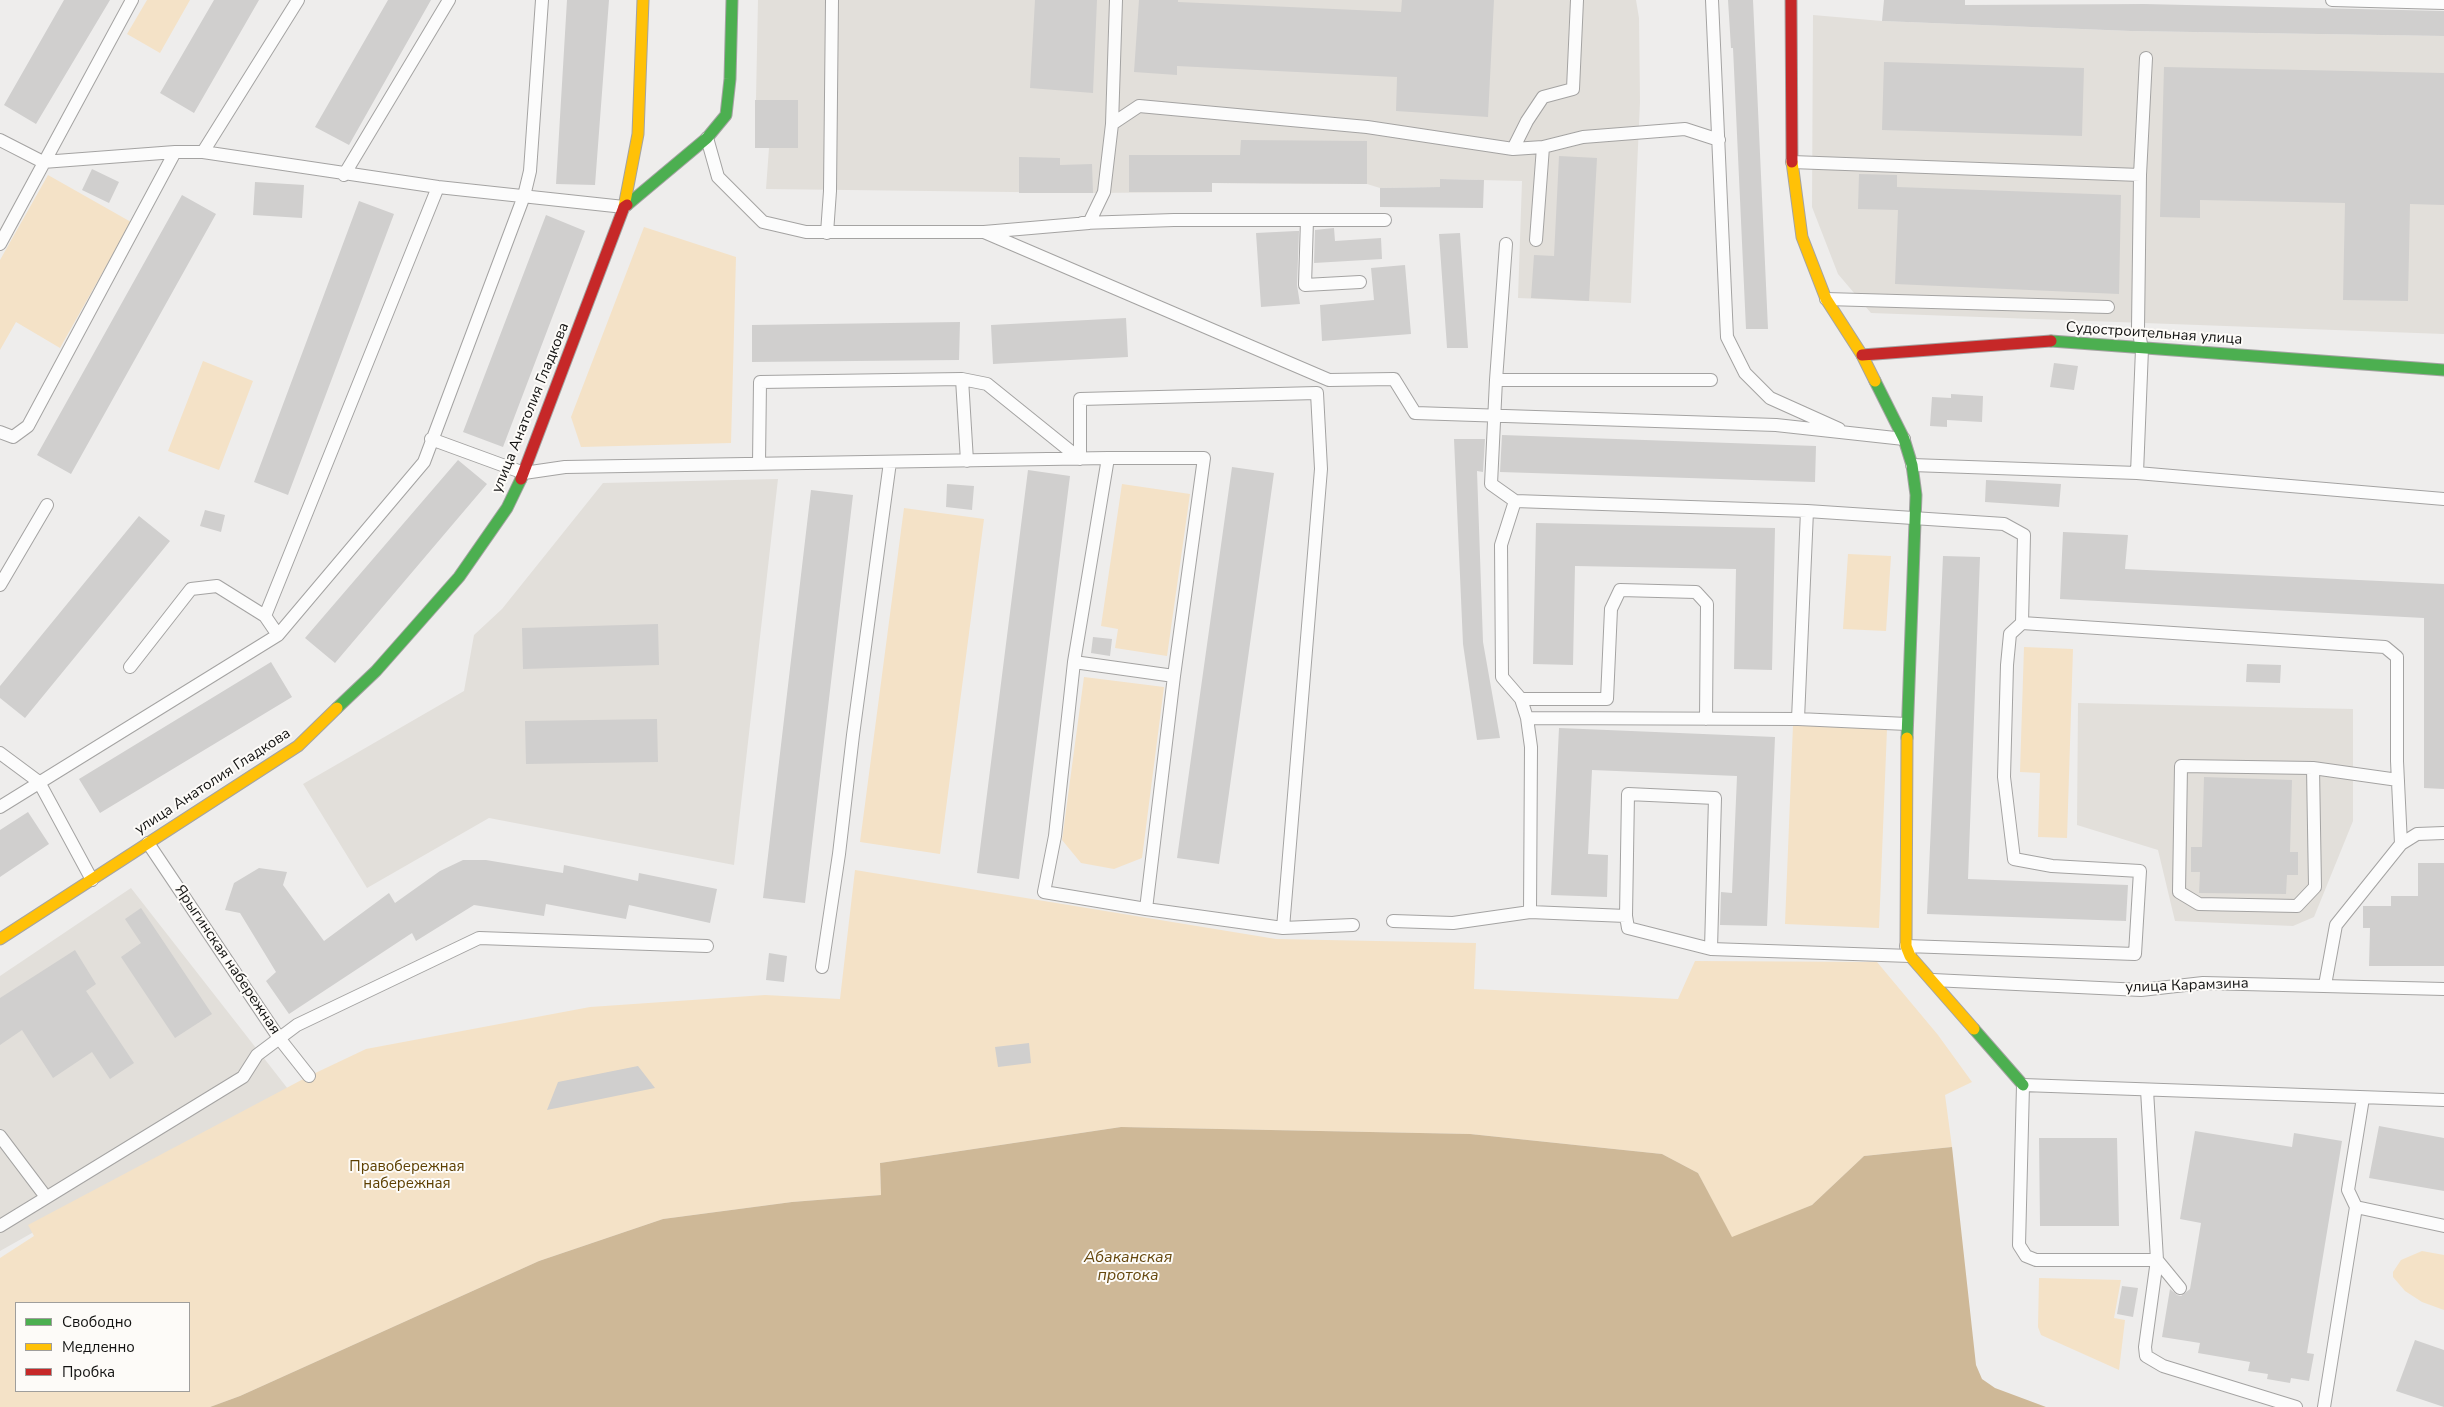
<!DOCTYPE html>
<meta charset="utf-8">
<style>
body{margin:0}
#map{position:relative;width:2444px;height:1407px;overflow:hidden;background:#eeedec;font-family:"Nunito Sans",sans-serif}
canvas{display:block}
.legend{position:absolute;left:15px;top:1302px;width:175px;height:90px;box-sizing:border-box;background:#fdfbf8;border:1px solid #9f9e9c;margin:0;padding:6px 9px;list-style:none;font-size:15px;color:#131312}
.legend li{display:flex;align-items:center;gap:10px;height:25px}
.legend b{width:25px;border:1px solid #9f9e9c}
</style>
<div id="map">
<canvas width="2444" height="1407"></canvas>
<ul class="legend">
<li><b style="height:6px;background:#4caf50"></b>Свободно</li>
<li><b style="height:6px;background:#ffc107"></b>Медленно</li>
<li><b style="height:6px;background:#c62828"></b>Пробка</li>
</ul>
</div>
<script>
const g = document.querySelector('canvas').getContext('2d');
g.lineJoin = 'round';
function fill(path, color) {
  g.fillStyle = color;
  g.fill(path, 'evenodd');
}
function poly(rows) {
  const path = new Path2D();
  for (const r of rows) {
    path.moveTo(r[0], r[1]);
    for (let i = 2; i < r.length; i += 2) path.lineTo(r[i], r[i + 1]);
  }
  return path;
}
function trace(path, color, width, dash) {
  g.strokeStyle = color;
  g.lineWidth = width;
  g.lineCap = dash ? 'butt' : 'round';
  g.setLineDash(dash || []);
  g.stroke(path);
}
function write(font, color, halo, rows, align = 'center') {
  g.font = font + ' "Nunito Sans",sans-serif';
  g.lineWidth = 4;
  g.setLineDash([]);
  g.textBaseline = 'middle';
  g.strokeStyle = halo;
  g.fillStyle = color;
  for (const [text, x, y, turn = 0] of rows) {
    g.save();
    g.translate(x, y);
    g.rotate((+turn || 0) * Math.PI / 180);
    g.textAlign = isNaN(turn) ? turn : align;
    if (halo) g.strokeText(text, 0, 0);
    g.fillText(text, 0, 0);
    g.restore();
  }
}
const built = poly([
 [758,0,1636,0,1639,18,1640,102,1631,303,1518,298,1522,181,1440,179,1440,187,1380,188,1367,184,1212,183,1212,192,1093,193,766,189,769,148,755,148],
 [1813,15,1882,21,2131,31,2444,36,2444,334,1871,313,1838,274,1812,207],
 [778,479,734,865,489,818,367,888,303,784,464,691,474,635,502,609,603,483],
 [2078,703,2353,709,2353,821,2314,917,2293,926,2175,921,2158,850,2077,825],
 [131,888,288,1089,0,1251,0,976]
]);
const green = poly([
 [147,0,190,0,160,53,127,34],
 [48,175,131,222,60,348,16,322,0,350,0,260],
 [644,227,736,257,731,443,581,447,571,417],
 [203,361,253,381,219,470,168,451],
 [1122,484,1190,494,1167,656,1115,648,1118,629,1101,626],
 [904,508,984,519,940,854,860,842],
 [1848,554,1891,556,1886,631,1843,629],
 [2024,647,2073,649,2067,838,2038,837,2040,773,2020,772],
 [1084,677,1164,687,1142,858,1114,869,1081,863,1062,840],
 [1793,725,1887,729,1879,928,1785,924],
 [855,870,1276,939,1476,943,1474,989,1678,999,1695,961,1877,962,1938,1035,1972,1082,1945,1095,1952,1147,1864,1156,1812,1205,1732,1238,1698,1173,1662,1154,1470,1134,1121,1127,880,1163,881,1195,792,1202,663,1219,539,1261,240,1396,210,1407,0,1407,0,1258,34,1236,28,1225,309,1076,366,1049,590,1007,765,995,840,999],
 [16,1303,189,1303,189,1391,16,1391],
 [2422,1251,2444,1255,2444,1310,2422,1302,2405,1291,2393,1277,2393,1272,2401,1260],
 [2039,1278,2121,1280,2114,1318,2125,1320,2119,1370,2041,1335,2038,1327]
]);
const water = poly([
 [1121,1127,1470,1134,1662,1154,1698,1173,1732,1237,1812,1205,1864,1156,1952,1147,1976,1365,1982,1379,1995,1388,2046,1407,210,1407,240,1396,539,1261,663,1219,792,1202,881,1195,880,1163]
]);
const building = poly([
 [64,0,110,0,36,124,4,105],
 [214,0,259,0,194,113,160,93],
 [388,0,431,0,349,145,315,127],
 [567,0,609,0,595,185,556,184],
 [1035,0,1097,0,1093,93,1030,88],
 [1139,0,1178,0,1178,2,1401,12,1402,0,1494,0,1488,117,1396,111,1397,77,1177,66,1177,75,1134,72],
 [1728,0,1753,0,1768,329,1746,329,1733,48,1731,48],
 [1884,0,1965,0,1965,5,2144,4,2444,11,2444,36,2131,31,1882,21],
 [1884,62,2084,68,2082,136,1882,130],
 [2164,67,2444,73,2444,205,2410,204,2408,301,2343,300,2345,203,2200,200,2200,218,2160,217],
 [755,100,798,100,798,148,755,148],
 [1241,140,1367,141,1367,184,1212,183,1212,192,1129,192,1129,155,1240,155],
 [1559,156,1597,158,1589,301,1531,298,1534,255,1554,256],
 [1019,157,1060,158,1060,165,1092,164,1093,193,1019,193],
 [92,169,119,182,109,203,82,190],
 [1859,174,1897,175,1897,187,2121,195,2119,294,1895,284,1898,210,1858,209],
 [1440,179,1484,180,1483,208,1380,207,1380,188,1440,187],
 [255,182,304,185,302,218,253,215],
 [182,195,216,214,71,474,37,455],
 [359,201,394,214,288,495,254,482],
 [546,215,585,231,503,447,463,432],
 [1334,228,1335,241,1381,238,1382,259,1314,263,1315,230],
 [1296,231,1299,231,1297,285,1300,304,1261,307,1256,233],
 [1460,233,1468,348,1447,348,1439,234],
 [1405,265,1411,334,1322,341,1320,305,1374,300,1371,268],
 [1126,318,1128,357,993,364,991,325],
 [960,322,959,360,752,362,752,325],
 [2054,363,2078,366,2074,390,2050,387],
 [1951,394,1983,396,1982,422,1947,420,1947,427,1930,426,1932,397,1951,398],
 [1502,435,1816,446,1815,482,1500,472],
 [1454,439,1485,439,1483,472,1477,471,1483,642,1500,738,1477,740,1463,644],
 [458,460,487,484,335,663,305,638],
 [1232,467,1274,473,1219,864,1177,858],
 [1028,470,1070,476,1019,879,977,873],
 [1986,480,2061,484,2059,507,1985,502],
 [947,484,974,486,972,510,946,507],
 [811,490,853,495,805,903,763,898],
 [205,510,225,515,221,532,200,526],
 [139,516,170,541,25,718,0,698,0,686],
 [1536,523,1775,528,1772,670,1734,669,1736,569,1575,566,1573,665,1533,664],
 [2063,532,2128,535,2125,569,2444,584,2444,789,2424,788,2424,618,2060,599],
 [1943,556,1980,557,1968,879,2128,885,2126,921,1927,914],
 [658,624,659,665,523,669,522,628],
 [1093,637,1112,639,1110,656,1091,653],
 [271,662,292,697,100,813,79,779],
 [2247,664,2281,665,2280,683,2246,682],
 [657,719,658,762,526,764,525,721],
 [1559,728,1775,737,1767,926,1720,925,1721,892,1732,893,1737,776,1592,770,1588,854,1608,855,1607,897,1551,895],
 [2204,777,2292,780,2290,852,2298,852,2298,875,2287,875,2286,894,2199,893,2200,872,2191,872,2191,847,2202,847],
 [28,812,49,844,0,877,0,830],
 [463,860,486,860,563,873,564,865,638,881,639,873,717,889,710,923,629,905,626,919,546,904,544,916,474,905,416,941,412,933,289,1014,266,981,276,972,240,913,225,910,234,883,259,868,287,872,283,885,324,941,389,893,395,903,440,871],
 [2418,863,2444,863,2444,966,2369,966,2370,928,2363,928,2363,906,2391,906,2391,896,2418,896],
 [141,908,212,1014,175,1038,121,957,141,943,125,919],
 [75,950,96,984,86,991,134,1063,110,1079,92,1052,53,1078,22,1030,0,1045,0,998],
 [769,953,787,956,784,982,766,980],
 [1029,1043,1031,1063,998,1067,995,1047],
 [638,1066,655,1088,547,1110,558,1082],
 [2379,1126,2444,1138,2444,1191,2369,1178],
 [2195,1131,2292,1147,2294,1133,2342,1141,2307,1353,2314,1354,2309,1381,2291,1378,2290,1383,2267,1379,2268,1374,2248,1371,2250,1362,2198,1353,2200,1343,2162,1337,2170,1289,2177,1295,2181,1296,2190,1289,2201,1223,2180,1219],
 [2039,1138,2117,1138,2119,1226,2040,1226],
 [2122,1286,2138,1288,2133,1317,2117,1314],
 [2415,1340,2444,1350,2444,1407,2396,1391]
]);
const lane = poly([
 [1712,0,1727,337,1745,373,1770,398,1839,429],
 [2332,0,2444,3],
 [1112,124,1139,106,1367,127,1513,149,1543,147],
 [707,138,718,177,763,222,806,232,984,232,1089,223,1104,192,1112,124,1116,0],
 [0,140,43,162,175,152,203,152,438,187,624,207],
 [1513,149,1527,121,1543,97,1573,89,1577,0],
 [203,152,298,0],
 [1792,162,2140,175,2138,328,2142,349,2137,473],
 [344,175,449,0],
 [2140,175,2146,58],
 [1307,220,1305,285,1360,282],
 [1082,223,1174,220,1385,220],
 [984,232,1329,380,1394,379,1415,413,1776,425,1904,439],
 [827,233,830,191,832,0],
 [1536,240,1543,147,1583,137,1685,129,1719,140],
 [0,244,132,0],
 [1826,299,2108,307],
 [962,379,987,384,1080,459],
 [1496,380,1506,244],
 [0,432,13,437,28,426,175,152],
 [431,439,524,473,565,467,1108,458,1204,458,1174,676,1146,909,1044,892,1055,836,1074,662,1108,458],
 [1080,459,1080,399,1317,393,1321,469,1283,928],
 [759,463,760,382,962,379,967,461],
 [1912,465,2137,473,2444,499],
 [1515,501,1491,484,1496,380,1711,380],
 [1807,511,2004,524,2024,535,2022,623,2010,634,2007,665,2004,777,2014,859,2052,866,2140,871,2135,954,1906,946],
 [0,585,47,505],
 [2022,623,2385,647,2397,657,2397,761,2401,844],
 [278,635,265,616,438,187],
 [1074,662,1174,676],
 [130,667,191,589,217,586,265,616],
 [1521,699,1607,699,1611,609,1620,590,1696,592,1707,604,1706,719],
 [1527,718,1521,699,1502,677,1501,545,1515,501,1807,511,1798,719],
 [1907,724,1798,719,1527,718,1531,747,1530,912,1626,916,1628,794,1715,798,1711,949,1910,956],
 [0,753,39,782,92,880],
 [2313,768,2315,887,2297,906,2199,904,2179,892,2181,766,2313,768,2398,780],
 [0,807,278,635,424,462,524,196,530,171,542,0],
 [148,843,279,1038,309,1076],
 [1146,909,1283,928,1353,925],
 [1626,916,1628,928,1711,949],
 [1393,921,1453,923,1530,912],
 [822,967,839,854,853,735,890,462],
 [1933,980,2141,990,2203,983,2444,989],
 [2325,985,2336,925,2401,844,2417,834,2444,833],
 [2147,1090,2157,1260,2145,1347,2146,1356,2163,1366,2296,1407],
 [0,1136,46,1197],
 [2356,1207,2444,1226],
 [0,1226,243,1077,257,1055,297,1025,479,938,707,946],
 [2180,1288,2157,1260,2036,1260,2026,1256,2019,1245,2023,1085,2444,1100],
 [2324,1407,2356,1207,2348,1190,2363,1098]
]);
const fast = poly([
 [627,205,707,138,726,115,730,79,732,0],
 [2051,341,2444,370],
 [1875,381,1904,439,1912,465,1916,495,1907,738],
 [337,708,376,671,459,577,507,508,521,479],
 [1974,1029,2023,1085]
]);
const slow = poly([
 [1792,162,1802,237,1826,299,1862,355,1875,381],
 [624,207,638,134,643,0],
 [1907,738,1906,946,1910,956,1974,1029],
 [0,939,298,746,337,708]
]);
const jam = poly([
 [1791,0,1792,162],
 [1862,355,2051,341],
 [521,479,624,207,627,205]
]);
const streetNames = [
 ["Судостроительная улица",2154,334,4],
 ["улица Анатолия Гладкова",531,408,-68],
 ["улица Анатолия Гладкова",213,782,-33],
 ["Ярыгинская набережная",227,960,56],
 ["улица Карамзина",2187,986,-2]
];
const parkNames = [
 ["Правобережная",407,1167],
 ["набережная",407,1184]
];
const waterNames = [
 ["Абаканская",1128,1258],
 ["протока",1128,1276]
];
fill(built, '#e2dfda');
fill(green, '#f4e2c7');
fill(water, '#ceb897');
fill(building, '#d0cfce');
trace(lane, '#a4a3a2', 14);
trace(fast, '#a4a3a2', 13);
trace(slow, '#a4a3a2', 13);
trace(jam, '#a4a3a2', 13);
trace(lane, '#fcfcfc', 12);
trace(fast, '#4caf50', 11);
trace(slow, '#ffc107', 11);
trace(jam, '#c62828', 11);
write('15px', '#131312', '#fdfbf8', streetNames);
write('15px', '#5d3f00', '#fdfbf8', parkNames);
write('italic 16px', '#65470d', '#fdfbf8', waterNames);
</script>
